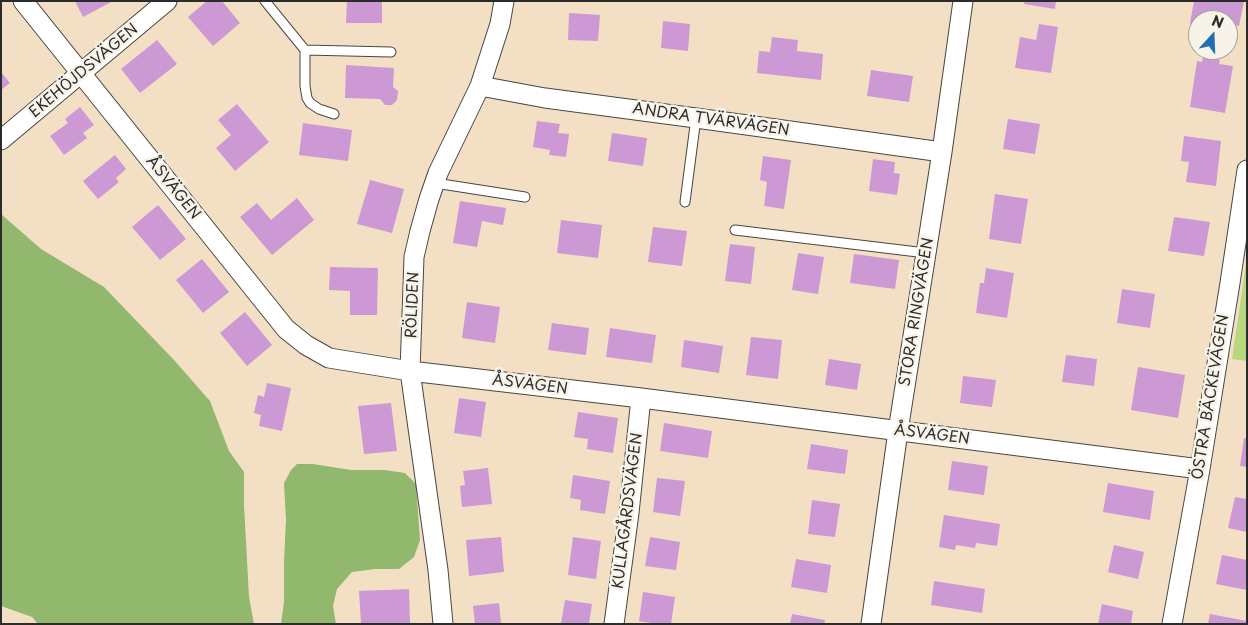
<!DOCTYPE html>
<meta charset="utf-8">
<style>
body{margin:0}
#map{position:relative;width:1248px;height:625px;overflow:hidden;background:#f3e0c4;font-family:"Playpen Sans",sans-serif}
canvas{display:block}
.frame{position:absolute;inset:0;border:2px solid #2b2b2b;pointer-events:none}
.north{position:absolute;left:1188px;top:10px;width:50px;height:50px;box-sizing:border-box;background:#f7f3e8;border:1px solid #a5a39c;border-radius:50%;rotate:20deg;font-size:14px;font-weight:700;line-height:20px;text-align:center;color:#2b2b2b}
.north::after{content:'';display:block;margin:auto;width:18px;height:22px;background:#1f6fb2;clip-path:polygon(50% 0,100% 100%,50% 72%,0 100%)}
</style>
<div id="map">
<canvas width="1248" height="625"></canvas>
<div class="frame"></div>
<div class="north">N</div>
</div>
<script>
const g = document.querySelector('canvas').getContext('2d');
g.lineJoin = 'round';
function fill(path, color) {
  g.fillStyle = color;
  g.fill(path, 'evenodd');
}
function poly(rows) {
  const path = new Path2D();
  for (const r of rows) {
    path.moveTo(r[0], r[1]);
    for (let i = 2; i < r.length; i += 2) path.lineTo(r[i], r[i + 1]);
  }
  return path;
}
function trace(path, color, width, dash) {
  g.strokeStyle = color;
  g.lineWidth = width;
  g.lineCap = dash ? 'butt' : 'round';
  g.setLineDash(dash || []);
  g.stroke(path);
}
function write(font, color, halo, rows, align = 'center') {
  g.font = font + ' "Playpen Sans",sans-serif';
  g.lineWidth = 5;
  g.setLineDash([]);
  g.textBaseline = 'middle';
  g.strokeStyle = halo;
  g.fillStyle = color;
  for (const [text, x, y, turn = 0] of rows) {
    g.save();
    g.translate(x, y);
    g.rotate((+turn || 0) * Math.PI / 180);
    g.textAlign = isNaN(turn) ? turn : align;
    if (halo) g.strokeText(text, 0, 0);
    g.fillText(text, 0, 0);
    g.restore();
  }
}
const green = poly([
 [1247,257,1247,361,1232,359]
]);
const forest = poly([
 [1,214,41,249,104,287,174,360,210,401,229,451,244,472,244,505,249,597,254,624,38,624,32,617,1,606],
 [297,464,313,464,351,470,385,470,405,473,416,484,420,540,414,557,399,569,375,569,352,572,337,589,333,606,336,624,281,624,284,602,284,561,286,520,284,483,291,470]
]);
const building = poly([
 [75,1,113,1,83,17],
 [207,1,222,1,240,23,213,46,188,17],
 [347,1,382,1,382,23,346,23],
 [1025,1,1056,1,1055,9,1024,4],
 [1194,1,1244,1,1239,26,1228,24,1228,20,1198,20,1198,24,1190,23],
 [569,13,600,15,598,41,568,40],
 [663,21,690,24,688,51,661,48],
 [1039,24,1058,27,1051,73,1015,68,1020,37,1036,40],
 [772,37,798,40,797,51,823,54,821,80,757,73,759,51,770,52],
 [157,40,177,64,140,93,121,69],
 [1203,57,1220,60,1219,64,1233,66,1225,113,1190,107,1197,61,1202,62],
 [346,65,394,68,393,87,398,91,397,100,392,105,385,105,380,99,345,98],
 [871,70,913,76,909,102,867,96],
 [1,72,10,83,1,90],
 [237,104,269,142,235,171,216,148,231,135,218,120],
 [80,107,94,125,83,133,87,138,64,155,50,136,68,123,65,119],
 [1008,119,1040,124,1035,154,1003,149],
 [537,121,560,124,558,133,569,134,566,157,549,155,550,150,533,147],
 [303,123,352,130,348,161,299,155],
 [612,133,647,138,643,166,608,161],
 [1184,136,1221,141,1216,186,1186,182,1189,162,1181,161],
 [115,155,126,169,116,178,119,182,98,199,83,181],
 [763,156,791,160,784,209,764,206,767,182,760,180],
 [873,159,895,162,894,173,900,174,897,195,869,191],
 [370,180,404,189,392,233,357,224],
 [995,194,1028,199,1021,244,989,239],
 [297,198,314,220,272,255,240,217,257,203,271,220],
 [460,201,506,208,503,225,482,221,477,247,453,243],
 [158,205,186,239,160,260,132,227],
 [1174,217,1210,222,1204,256,1168,251],
 [561,220,602,225,598,258,557,253],
 [653,227,687,231,682,266,648,262],
 [730,244,755,247,751,284,725,281],
 [798,253,824,257,818,294,792,290],
 [854,254,899,260,895,289,850,283],
 [202,259,229,292,203,313,176,280],
 [330,267,378,268,377,315,350,315,350,291,329,290],
 [986,268,1014,273,1007,318,976,313,980,283,984,283],
 [1122,289,1155,294,1150,328,1117,323],
 [467,302,500,307,495,343,462,338],
 [245,312,272,345,247,366,220,333],
 [552,323,589,328,586,355,548,350],
 [610,328,656,335,652,363,606,357],
 [751,337,782,340,778,379,746,375],
 [684,340,723,346,719,373,681,367],
 [1066,355,1097,359,1094,386,1062,382],
 [829,359,861,364,857,390,825,385],
 [1138,367,1185,375,1178,418,1131,410],
 [963,376,996,380,992,407,960,403],
 [267,383,291,388,282,431,259,426,261,415,254,413,258,395,264,397],
 [459,398,486,402,481,437,454,433],
 [391,403,397,451,364,454,358,406],
 [578,412,618,418,613,453,587,449,588,439,574,437],
 [664,423,712,431,708,458,660,451],
 [1244,438,1247,439,1247,467,1240,466],
 [811,444,848,450,845,474,807,469],
 [952,461,988,466,984,495,948,490],
 [488,468,492,504,462,507,460,486,465,485,463,471],
 [573,475,610,481,605,514,580,510,581,500,570,498],
 [657,478,685,481,680,516,653,512],
 [1108,483,1154,491,1150,520,1103,512],
 [1235,497,1247,499,1247,532,1228,528],
 [812,500,840,504,835,537,808,534],
 [944,515,1000,524,997,546,976,543,975,548,956,545,955,550,939,547],
 [501,537,504,572,469,576,466,540],
 [573,537,601,541,596,579,568,575],
 [650,537,680,542,676,570,645,566],
 [1114,545,1144,552,1138,579,1108,572],
 [1222,555,1247,560,1247,590,1216,584],
 [796,559,831,565,827,593,791,587],
 [934,581,985,589,982,613,931,605],
 [409,589,410,624,361,624,359,591],
 [643,592,675,597,671,624,658,624,639,621],
 [565,600,592,604,589,624,561,624],
 [499,603,501,624,475,624,473,606],
 [1102,604,1133,611,1131,624,1098,624],
 [792,614,825,620,824,624,790,624],
 [1210,614,1247,621,1247,624,1208,624]
]);
const service = poly([
 [265,1,305,50,305,86,307,98,310,103,319,109,334,114],
 [305,50,391,52],
 [435,183,525,197],
 [685,202,696,118],
 [735,230,926,253]
]);
const minor = poly([
 [23,1,286,329,306,345,329,358,410,371,641,398,1200,469],
 [480,86,545,98,696,118,942,152],
 [1,140,167,1],
 [443,624,438,570,410,371,414,257,420,231,429,199,438,173,480,86,500,24,504,1],
 [614,624,629,513,641,398],
 [871,624,898,431,942,152,963,1],
 [1172,624,1200,469,1230,283,1247,170]
]);
const streetNames = [
 ["EKEHÖJDSVÄGEN",84,71,-40],
 ["ANDRA TVÄRVÄGEN",711,120,8],
 ["ÅSVÄGEN",173,188,51],
 ["RÖLIDEN",413,305,-88],
 ["STORA RINGVÄGEN",917,312,-81],
 ["ÅSVÄGEN",530,385,7],
 ["ÖSTRA BÄCKEVÄGEN",1211,397,-81],
 ["ÅSVÄGEN",932,435,7],
 ["KULLAGÅRDSVÄGEN",628,511,-83]
];
fill(green, '#b8d77e');
fill(forest, '#92b86d');
fill(building, '#cc99d4');
trace(service, '#494642', 11);
trace(minor, '#494642', 21);
trace(service, '#fff', 9);
trace(minor, '#fff', 19);
write('15px', '#2b2b2b', '#f7f3e8', streetNames);
</script>
